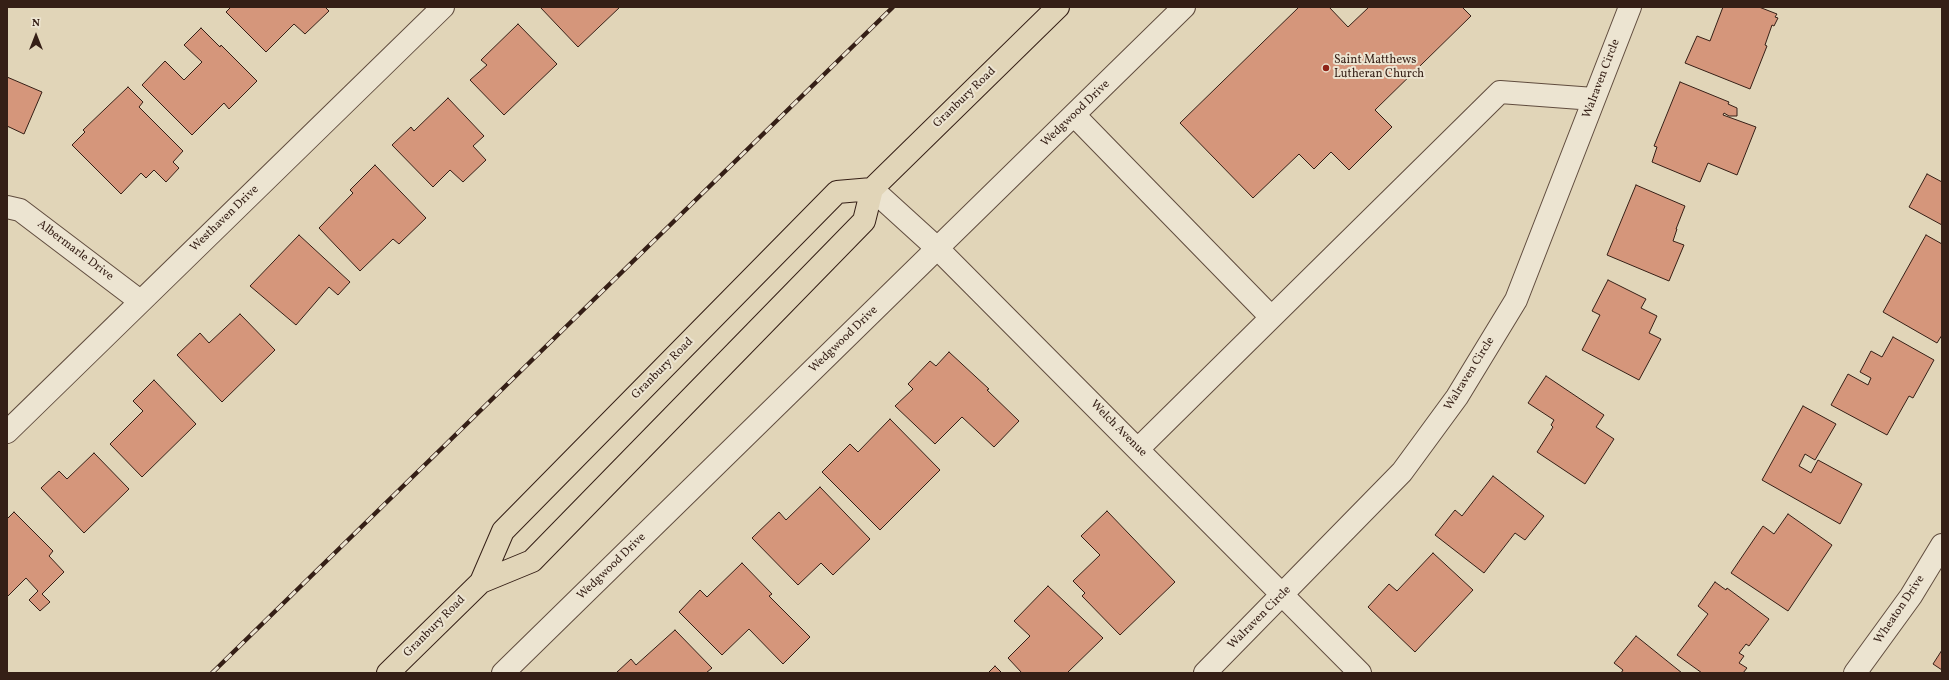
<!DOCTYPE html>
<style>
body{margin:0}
#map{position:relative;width:1949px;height:680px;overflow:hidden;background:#e1d5b8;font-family:Vollkorn,serif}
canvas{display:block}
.frame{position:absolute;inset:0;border:8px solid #351f16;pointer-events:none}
.north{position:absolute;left:16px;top:16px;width:40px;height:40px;-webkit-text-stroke:3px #ece4d1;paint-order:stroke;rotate:0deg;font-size:11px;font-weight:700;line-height:16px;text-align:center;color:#351f16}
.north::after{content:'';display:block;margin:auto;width:14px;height:18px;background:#351f16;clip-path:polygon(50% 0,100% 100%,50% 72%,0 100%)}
</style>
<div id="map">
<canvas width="1949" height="680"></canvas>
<div class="frame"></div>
<div class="north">N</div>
</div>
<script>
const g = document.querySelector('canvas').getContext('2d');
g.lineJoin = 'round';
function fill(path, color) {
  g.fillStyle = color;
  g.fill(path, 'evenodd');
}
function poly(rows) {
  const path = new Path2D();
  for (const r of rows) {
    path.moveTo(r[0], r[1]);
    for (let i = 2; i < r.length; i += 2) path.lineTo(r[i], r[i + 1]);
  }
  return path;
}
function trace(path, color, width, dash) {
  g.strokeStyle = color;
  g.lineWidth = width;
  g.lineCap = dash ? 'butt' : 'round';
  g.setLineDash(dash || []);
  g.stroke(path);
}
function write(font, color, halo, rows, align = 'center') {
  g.font = font + ' Vollkorn,serif';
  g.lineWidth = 4;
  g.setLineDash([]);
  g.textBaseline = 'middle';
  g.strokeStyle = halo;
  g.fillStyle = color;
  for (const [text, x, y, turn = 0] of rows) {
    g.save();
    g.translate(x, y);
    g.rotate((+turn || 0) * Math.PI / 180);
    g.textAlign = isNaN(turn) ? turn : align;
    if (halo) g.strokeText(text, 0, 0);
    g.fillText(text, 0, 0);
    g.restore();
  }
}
const building = poly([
 [231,7,325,7,329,11,305,34,294,24,266,52,226,12,231,7],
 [540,7,620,7,578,47,540,7],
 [1299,7,1329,7,1348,27,1369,7,1462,7,1471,16,1375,110,1392,127,1349,170,1331,152,1314,169,1299,154,1253,198,1180,123,1299,7],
 [1723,7,1759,7,1777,14,1775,17,1778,18,1774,26,1772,25,1765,45,1767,46,1750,89,1685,63,1697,36,1710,41,1723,7],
 [518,24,557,64,504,115,470,80,487,65,481,60,518,24],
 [201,28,220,47,221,45,257,81,229,109,224,103,192,135,142,85,165,61,184,80,202,62,184,45,201,28],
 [7,77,42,92,24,134,7,126,7,77],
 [1680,82,1729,102,1728,104,1737,108,1737,116,1729,116,1724,113,1723,115,1756,127,1737,175,1708,163,1700,182,1652,162,1657,147,1654,146,1680,82],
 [128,87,143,102,139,107,183,151,173,162,179,168,166,182,154,170,146,178,141,173,121,194,72,145,85,132,83,130,128,87],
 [448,98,484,136,473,146,486,160,463,182,450,170,433,187,392,145,411,127,414,131,448,98],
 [375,165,426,218,399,244,393,239,360,271,319,228,353,193,350,190,375,165],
 [1927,174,1942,182,1942,225,1909,207,1927,174],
 [1636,185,1685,206,1676,229,1677,229,1673,241,1684,245,1669,281,1607,255,1636,185],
 [299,235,350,282,338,295,329,287,296,325,250,286,299,235],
 [1926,235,1942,244,1942,335,1937,343,1883,312,1926,235],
 [1608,280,1646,299,1641,308,1657,316,1649,333,1661,339,1639,380,1582,350,1600,315,1592,311,1608,280],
 [240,314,275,350,222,402,177,355,200,333,209,343,240,314],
 [1893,337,1934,360,1913,398,1909,396,1887,435,1831,405,1848,374,1868,385,1871,378,1860,372,1871,351,1882,357,1893,337],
 [949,352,989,389,987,390,1019,421,994,447,962,417,935,444,895,406,913,389,908,384,930,361,936,366,949,352],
 [1546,376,1604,415,1596,427,1614,439,1585,484,1537,452,1553,427,1551,425,1554,420,1528,403,1546,376],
 [154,380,196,424,142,477,110,444,143,411,133,401,154,380],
 [1803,406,1836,424,1815,460,1805,454,1799,466,1811,473,1818,460,1862,484,1840,524,1762,480,1803,406],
 [890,419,940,470,880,530,822,472,850,444,858,452,890,419],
 [94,453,129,489,84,533,41,488,59,471,67,479,94,453],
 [1493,476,1544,516,1525,540,1515,533,1484,573,1435,535,1455,510,1462,516,1493,476],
 [820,487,870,539,833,575,821,563,798,585,752,538,779,512,786,520,820,487],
 [1107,511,1175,582,1120,635,1082,596,1085,593,1073,581,1100,555,1081,536,1107,511],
 [14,512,53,551,49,556,64,572,42,594,50,602,40,611,29,600,38,591,26,578,7,597,7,519,14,512],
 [1788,514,1832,545,1788,611,1731,573,1763,526,1774,534,1788,514],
 [1433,553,1473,590,1415,652,1368,607,1389,584,1397,591,1433,553],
 [742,563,772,594,769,596,810,637,783,664,749,629,722,655,679,612,700,590,707,597,742,563],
 [1715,582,1726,590,1727,588,1769,619,1749,646,1746,644,1739,653,1744,656,1739,663,1747,668,1743,673,1702,673,1677,655,1708,614,1698,606,1715,582],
 [1048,586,1103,638,1067,673,1022,673,1008,658,1030,636,1014,621,1048,586],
 [675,630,712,668,706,673,616,673,631,659,636,665,675,630],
 [1636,636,1682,673,1621,673,1623,670,1614,663,1636,636],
 [1942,650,1942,670,1933,664,1942,650],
 [995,666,1002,673,988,673,995,666]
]);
const minor = poly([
 [1074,115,1271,317],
 [872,189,938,249,1360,673],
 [7,207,20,210,140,301],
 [7,432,443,7],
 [1138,449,1500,92,1594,99],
 [503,673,1184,7],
 [1205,673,1402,472,1457,397,1516,300,1630,7],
 [1855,673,1911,596,1942,545]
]);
const major = poly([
 [481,582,532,561,864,221,872,189,1058,7],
 [388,673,481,582,503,531,837,192,872,189]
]);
const rail = poly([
 [212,673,893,7]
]);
const markers = [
 [1326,68,4,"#8f2418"]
];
const poiNames = [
 ["Saint Matthews",1334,61],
 ["Lutheran Church",1334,75]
];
const streetNames = [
 ["Walraven Circle",1602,79,-69],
 ["Granbury Road",965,98,-44],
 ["Wedgwood Drive",1076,114,-44],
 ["Westhaven Drive",225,219,-44],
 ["Albermarle Drive",75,251,37],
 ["Wedgwood Drive",844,340,-44],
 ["Granbury Road",663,369,-45],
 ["Walraven Circle",1470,374,-58],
 ["Welch Avenue",1118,429,45],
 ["Wedgwood Drive",612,567,-44],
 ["Wheaton Drive",1900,610,-56],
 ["Walraven Circle",1260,618,-45],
 ["Granbury Road",435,627,-45]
];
fill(building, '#d5967b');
trace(building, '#351f16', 1);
trace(minor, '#604c3e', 24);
trace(major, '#351f16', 24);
trace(minor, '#ece4d1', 22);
trace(major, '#e1d5b8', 22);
trace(rail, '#351f16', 4.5);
trace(rail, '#ece4d1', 3, [9]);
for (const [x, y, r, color] of markers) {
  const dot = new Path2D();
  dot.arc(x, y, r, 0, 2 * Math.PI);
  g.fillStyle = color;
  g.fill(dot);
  trace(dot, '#ece4d1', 1.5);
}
write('12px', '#351f16', '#ece4d1', poiNames, 'left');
write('12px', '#351f16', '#ece4d1', streetNames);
</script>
